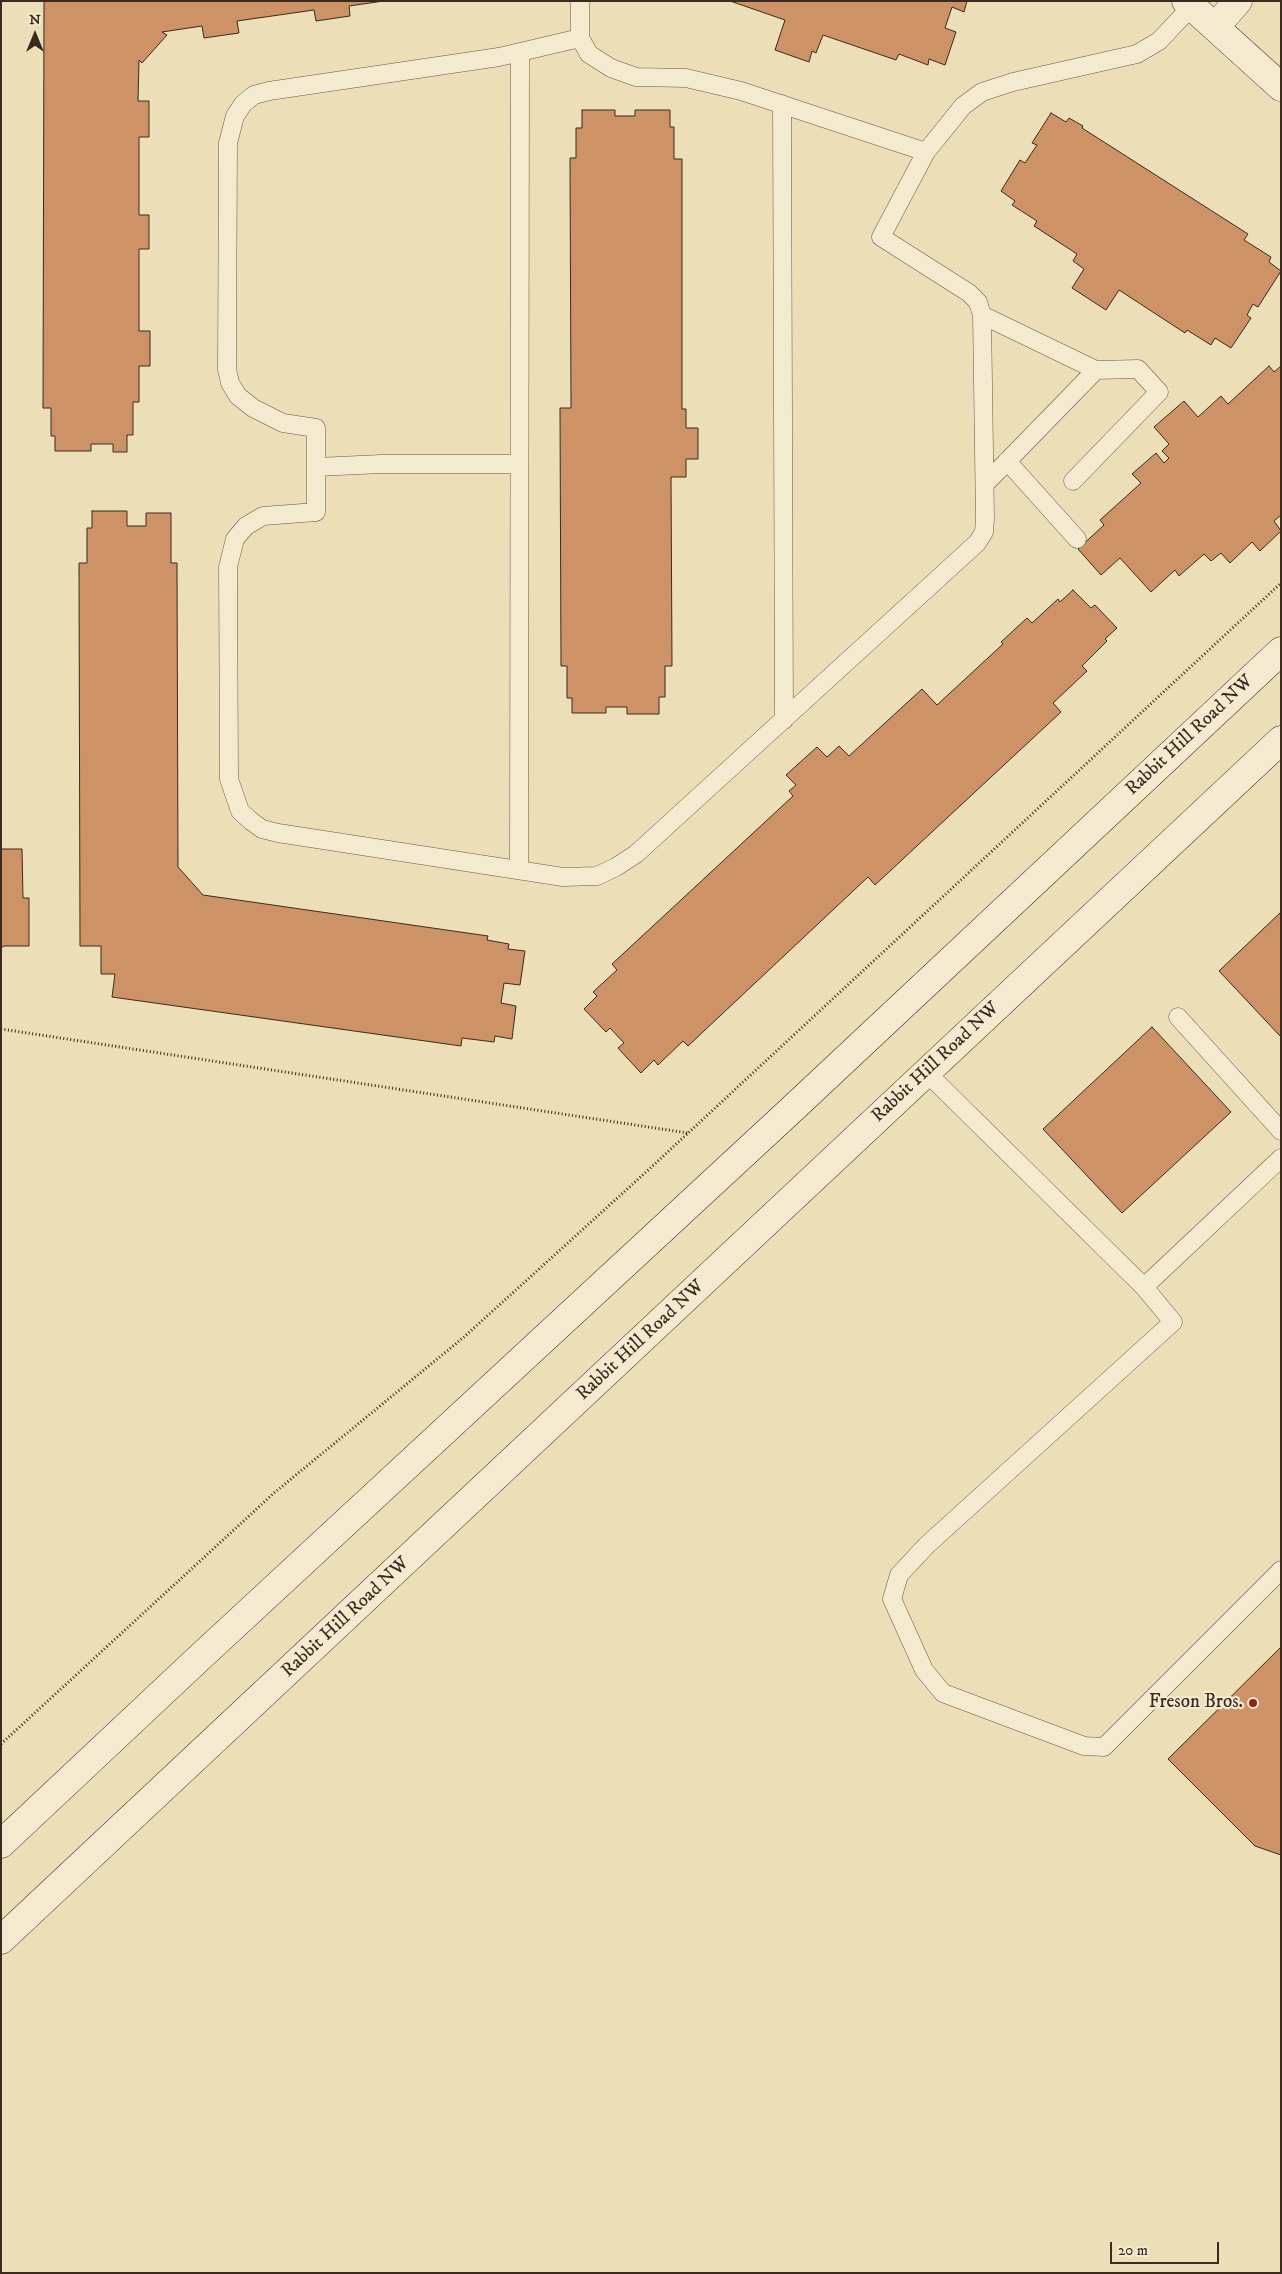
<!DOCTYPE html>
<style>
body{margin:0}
#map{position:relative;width:1282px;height:2274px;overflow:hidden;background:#ecdeb7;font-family:"IM FELL DW Pica",serif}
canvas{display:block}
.frame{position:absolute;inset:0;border:2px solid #3b2a20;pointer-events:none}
.north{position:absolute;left:10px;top:10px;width:50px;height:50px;-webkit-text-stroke:4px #f3ead0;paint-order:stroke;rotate:0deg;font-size:14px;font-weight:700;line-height:20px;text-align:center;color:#3b2a20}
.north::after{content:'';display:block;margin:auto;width:18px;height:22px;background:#3b2a20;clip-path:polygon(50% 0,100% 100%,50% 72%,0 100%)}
.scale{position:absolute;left:1110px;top:2242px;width:109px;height:22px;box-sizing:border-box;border:2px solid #3b2a20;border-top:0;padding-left:6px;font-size:15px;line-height:18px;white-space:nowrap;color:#3b2a20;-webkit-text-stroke:4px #f3ead0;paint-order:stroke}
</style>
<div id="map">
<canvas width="1282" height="2274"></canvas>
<div class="frame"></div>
<div class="north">N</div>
<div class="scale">20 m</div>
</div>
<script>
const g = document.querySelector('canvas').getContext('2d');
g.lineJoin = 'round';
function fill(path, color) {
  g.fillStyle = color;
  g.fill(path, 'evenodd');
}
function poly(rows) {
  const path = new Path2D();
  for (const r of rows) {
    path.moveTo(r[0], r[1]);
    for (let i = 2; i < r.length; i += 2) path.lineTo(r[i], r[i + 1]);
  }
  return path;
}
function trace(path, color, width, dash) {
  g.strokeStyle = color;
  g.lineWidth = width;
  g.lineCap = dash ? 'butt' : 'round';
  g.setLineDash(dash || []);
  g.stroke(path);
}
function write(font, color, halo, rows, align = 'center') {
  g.font = font + ' "IM FELL DW Pica",serif';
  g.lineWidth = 4.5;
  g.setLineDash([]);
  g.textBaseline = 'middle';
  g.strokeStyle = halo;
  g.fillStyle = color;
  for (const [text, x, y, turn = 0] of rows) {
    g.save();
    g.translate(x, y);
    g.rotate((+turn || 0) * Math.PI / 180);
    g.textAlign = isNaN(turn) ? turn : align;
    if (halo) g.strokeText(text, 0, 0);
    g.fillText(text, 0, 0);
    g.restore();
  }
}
const building = poly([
 [44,1,384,1,349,6,350,16,316,21,314,10,237,21,239,33,204,38,202,26,162,32,167,35,142,63,139,60,138,101,149,101,149,137,139,137,139,215,149,215,149,249,139,249,139,331,150,331,150,366,139,366,139,402,133,402,133,435,127,435,127,452,113,452,113,444,91,444,91,451,55,451,55,436,51,436,51,408,43,408,44,1],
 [730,1,967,1,964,12,952,7,945,28,956,32,945,65,929,59,928,65,899,54,896,60,823,35,816,53,812,51,809,62,775,50,785,20,730,1],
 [582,110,615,110,615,116,635,116,635,110,670,110,670,127,674,127,674,159,682,159,682,409,686,409,686,428,698,428,698,459,686,459,686,477,671,477,672,666,665,666,665,697,659,697,659,714,627,714,627,707,606,707,606,713,572,713,572,698,567,698,567,666,561,666,560,408,571,408,570,158,576,158,576,128,582,128,582,110],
 [1051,113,1066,122,1069,118,1083,126,1082,128,1248,234,1244,240,1271,257,1269,262,1281,271,1258,307,1253,304,1247,315,1251,318,1231,348,1215,338,1211,345,1187,330,1185,333,1119,290,1106,310,1072,288,1084,269,1073,261,1077,254,1034,226,1037,221,1012,205,1015,201,1001,191,1020,160,1025,163,1037,145,1032,143,1051,113],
 [1269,366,1274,372,1281,366,1281,515,1274,521,1281,531,1260,551,1252,542,1230,563,1221,553,1211,561,1204,554,1179,576,1175,570,1151,592,1120,558,1101,575,1078,549,1104,525,1100,520,1141,483,1132,474,1156,453,1164,463,1169,458,1162,451,1169,444,1154,427,1184,401,1198,417,1221,396,1228,404,1269,366],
 [92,511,127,511,127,526,146,526,146,513,171,513,171,563,177,563,178,867,203,895,488,936,487,940,509,944,508,949,525,951,520,985,504,983,501,1003,516,1006,512,1039,495,1036,494,1042,462,1038,461,1046,112,997,115,974,101,974,101,946,80,946,79,563,87,563,87,528,92,528,92,511],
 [1073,590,1091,608,1095,605,1117,628,1105,639,1107,641,1082,666,1087,671,1053,703,1061,712,875,885,868,877,688,1046,683,1041,658,1065,654,1060,641,1073,618,1048,624,1043,610,1028,606,1032,584,1009,597,996,593,992,617,970,612,964,793,796,789,791,796,785,786,775,817,747,827,757,839,746,849,756,922,689,937,705,1003,644,1001,642,1027,618,1032,623,1058,599,1060,602,1073,590],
 [1,849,22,849,23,898,29,898,29,946,4,946,1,948,1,849],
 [1281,912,1281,1037,1219,971,1281,912],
 [1152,1027,1231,1112,1122,1213,1043,1129,1152,1027],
 [1281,1647,1281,1855,1255,1846,1168,1759,1281,1647]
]);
const path = poly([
 [1,1029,688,1133],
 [1,1744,274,1493,464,1337,645,1173,1281,583]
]);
const lane = poly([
 [580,1,580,38,589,54,611,68,636,77,686,78,741,91,926,152,963,106,982,92,1013,82,1137,54,1159,41,1192,6],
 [580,38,499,57,269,91,254,95,243,104,235,116,228,143,227,369,230,383,238,396,253,408,283,423,316,428,316,512,263,516,246,526,235,539,228,567,229,779,240,811,251,821,262,829,278,833,563,877,597,876,616,867,636,854,977,543,984,532,985,519,982,315,978,302,969,293,881,237,926,152],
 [782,104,784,720],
 [982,315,1096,370,1138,369,1159,392,1073,481],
 [1007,461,1077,539],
 [317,467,381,464,518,464],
 [985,484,1096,370],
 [519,870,520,53],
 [1178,1017,1281,1131],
 [927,1073,1144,1287,1281,1158],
 [1144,1287,1173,1322,927,1545,899,1575,892,1599,924,1670,943,1693,1084,1746,1104,1747,1281,1570]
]);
const street = poly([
 [1216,26,1238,1]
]);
const secondary = poly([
 [1186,1,1281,87],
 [1,1844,197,1660,789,1112,1281,651],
 [1,1940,1281,740]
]);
const markers = [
 [1253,1703,5,"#8f2418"]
];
const streetNames = [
 ["Rabbit Hill Road NW",1190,736,-43],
 ["Rabbit Hill Road NW",936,1063,-43],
 ["Rabbit Hill Road NW",641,1341,-43],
 ["Rabbit Hill Road NW",346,1618,-43]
];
const poiNames = [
 ["Freson Bros.",1243,1703]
];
fill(building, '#cd9366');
trace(building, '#3b2a20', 1);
trace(lane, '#675746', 19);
trace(street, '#675746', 29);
trace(secondary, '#3b2a20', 29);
trace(path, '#3b2a20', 3, [1, 2.5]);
trace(lane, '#f3ead0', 18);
trace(street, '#f3ead0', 28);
trace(secondary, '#f3ead0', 28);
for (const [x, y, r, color] of markers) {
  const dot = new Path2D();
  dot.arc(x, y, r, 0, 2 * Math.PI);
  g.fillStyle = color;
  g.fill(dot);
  trace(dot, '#f3ead0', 2);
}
write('19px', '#3b2a20', '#f3ead0', streetNames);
write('19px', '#3b2a20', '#f3ead0', poiNames, 'right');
</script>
